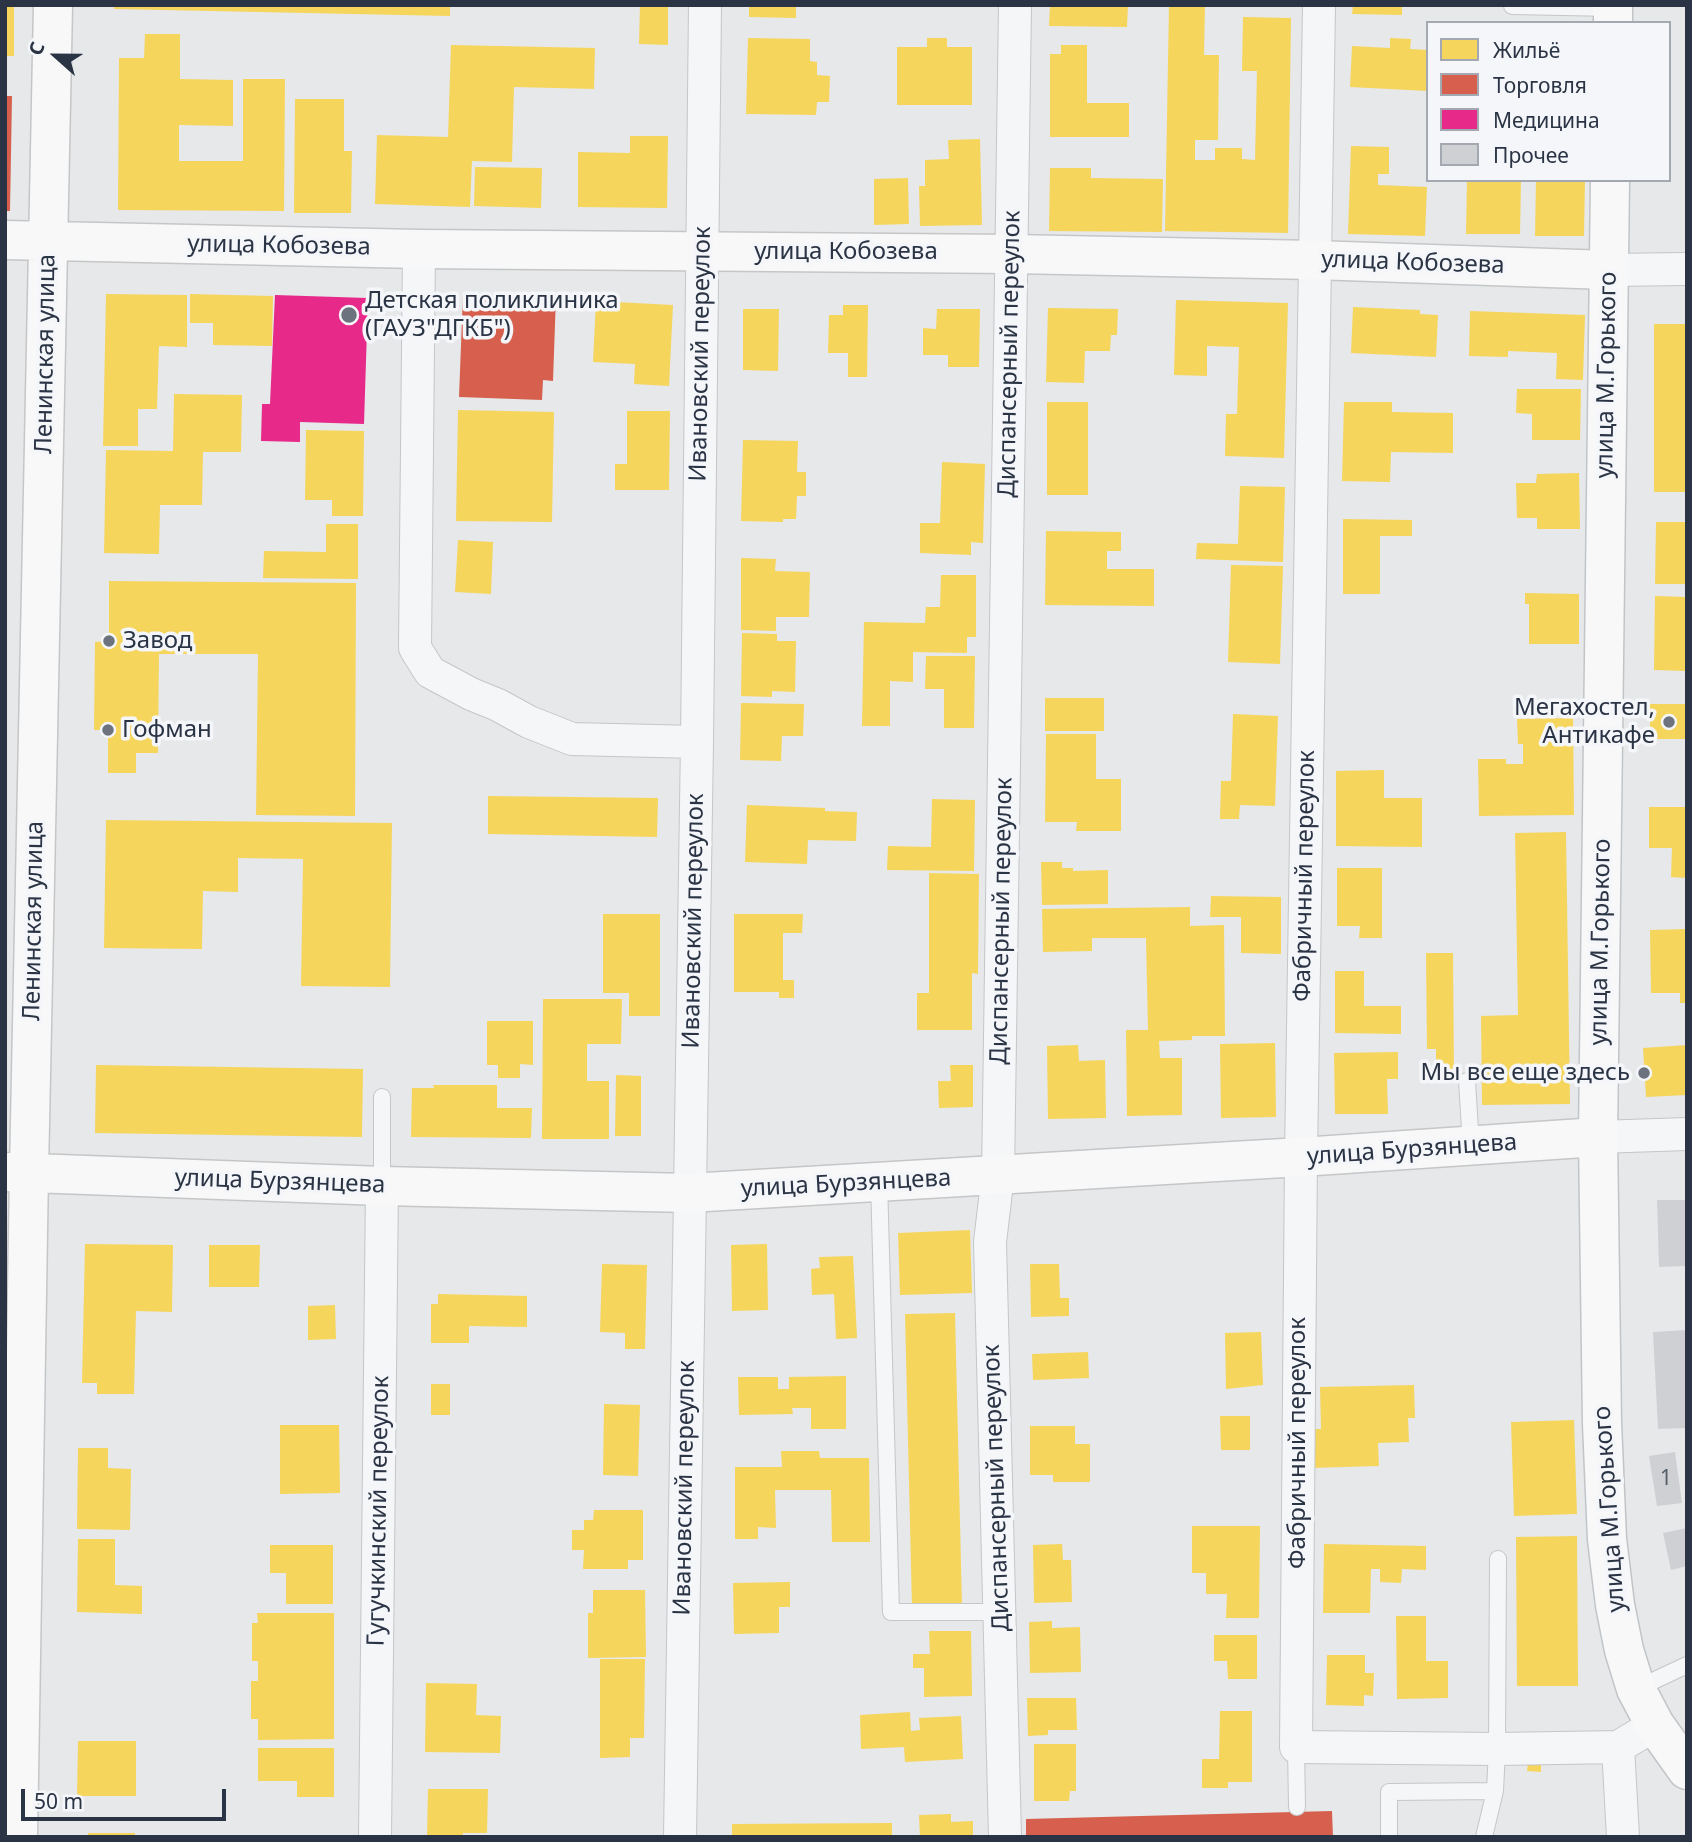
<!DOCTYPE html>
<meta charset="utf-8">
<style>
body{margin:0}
#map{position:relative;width:1692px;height:1842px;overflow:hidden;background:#e6e8ea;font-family:"Noto Sans",sans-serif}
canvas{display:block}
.frame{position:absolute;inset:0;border:7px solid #2b3445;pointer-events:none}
.legend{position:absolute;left:1426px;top:21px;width:245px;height:161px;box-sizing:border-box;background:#f4f6f9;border:2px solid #a4a8b1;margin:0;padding:9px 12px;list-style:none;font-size:21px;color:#2b3445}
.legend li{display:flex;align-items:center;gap:14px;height:35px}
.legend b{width:35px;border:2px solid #a4a8b1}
.north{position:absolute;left:21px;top:21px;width:70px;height:70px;-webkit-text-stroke:5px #f4f6f9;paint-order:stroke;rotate:291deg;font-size:19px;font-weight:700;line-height:28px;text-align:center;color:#2b3445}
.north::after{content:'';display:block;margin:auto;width:24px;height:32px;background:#2b3445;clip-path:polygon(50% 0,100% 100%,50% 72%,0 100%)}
.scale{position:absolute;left:21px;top:1789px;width:205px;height:32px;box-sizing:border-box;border:4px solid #2b3445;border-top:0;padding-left:9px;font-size:21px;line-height:24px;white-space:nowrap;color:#2b3445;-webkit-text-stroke:5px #f4f6f9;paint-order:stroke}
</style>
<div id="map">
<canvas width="1692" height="1842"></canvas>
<div class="frame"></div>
<ul class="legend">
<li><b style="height:19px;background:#f6d55c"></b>Жильё</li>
<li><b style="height:19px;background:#d6604d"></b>Торговля</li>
<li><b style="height:19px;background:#e7298a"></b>Медицина</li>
<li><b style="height:19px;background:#ced0d3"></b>Прочее</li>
</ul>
<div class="north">С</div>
<div class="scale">50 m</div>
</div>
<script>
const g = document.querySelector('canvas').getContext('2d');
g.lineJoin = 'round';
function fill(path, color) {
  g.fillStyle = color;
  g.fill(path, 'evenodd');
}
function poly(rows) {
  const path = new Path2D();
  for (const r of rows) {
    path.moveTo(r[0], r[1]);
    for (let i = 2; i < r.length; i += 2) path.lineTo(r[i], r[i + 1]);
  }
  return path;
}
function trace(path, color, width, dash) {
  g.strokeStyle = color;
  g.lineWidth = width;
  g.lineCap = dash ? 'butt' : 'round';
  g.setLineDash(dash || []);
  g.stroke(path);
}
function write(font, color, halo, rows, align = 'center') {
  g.font = font + ' "Noto Sans",sans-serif';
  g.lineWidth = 7;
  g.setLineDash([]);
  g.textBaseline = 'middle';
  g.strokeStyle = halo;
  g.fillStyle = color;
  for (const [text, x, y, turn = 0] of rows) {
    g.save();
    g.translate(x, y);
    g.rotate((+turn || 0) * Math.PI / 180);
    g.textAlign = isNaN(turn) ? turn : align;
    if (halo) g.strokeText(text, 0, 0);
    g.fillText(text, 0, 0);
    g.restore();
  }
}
const homes = poly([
 [5,5,14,5,14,56,5,56],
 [114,5,450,5,450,16,114,9],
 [640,5,668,5,668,45,639,44],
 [749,5,796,5,796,18,749,17],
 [1050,5,1128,5,1127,27,1049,26],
 [1169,5,1205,5,1204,55,1219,55,1218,140,1195,140,1195,160,1215,160,1215,148,1242,148,1242,159,1255,160,1257,71,1242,71,1243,17,1291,18,1288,233,1165,231],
 [1353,5,1402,5,1402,15,1352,14],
 [145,34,180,34,180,79,233,80,233,126,179,125,179,161,243,161,243,79,285,79,284,211,118,210,119,58,144,58],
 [748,38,810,39,810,61,817,62,817,75,830,76,829,102,817,102,816,115,746,114],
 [927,38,947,38,947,47,972,47,972,105,897,105,897,47,927,47],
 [1390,38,1411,39,1410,49,1428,50,1428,91,1350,87,1352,46,1390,48],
 [451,45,595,48,594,89,514,87,512,162,472,161,470,207,375,204,377,135,448,137],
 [1061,45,1087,45,1087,103,1129,103,1129,137,1050,137,1050,54,1061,54],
 [295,99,344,99,344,151,352,151,351,213,294,213],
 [630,136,668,136,667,208,578,207,578,152,630,153],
 [980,139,982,225,920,226,919,186,925,186,925,160,949,159,948,140],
 [1351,146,1389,147,1389,174,1378,174,1378,185,1427,187,1425,236,1348,234],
 [475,167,542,168,541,208,474,206],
 [1050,168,1091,168,1091,178,1163,179,1162,232,1049,231],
 [908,178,909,224,874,225,874,179],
 [1467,180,1521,180,1520,234,1466,234],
 [1536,180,1585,180,1584,236,1535,236],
 [106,294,187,295,187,347,159,346,157,409,138,409,138,446,103,446],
 [190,294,273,296,272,346,213,345,213,323,190,323],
 [1176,300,1288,303,1284,458,1225,456,1226,414,1237,414,1239,347,1207,346,1207,376,1174,375],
 [596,301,673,305,669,386,634,384,635,364,593,362],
 [843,305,868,305,867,377,848,377,848,353,828,353,829,315,843,315],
 [1353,307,1420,310,1420,314,1438,315,1436,357,1351,353],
 [1048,308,1118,309,1117,335,1111,335,1110,351,1085,351,1084,383,1046,382],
 [743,309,779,309,778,371,743,370],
 [937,309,980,309,979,367,948,367,948,355,923,355,923,328,936,329],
 [1470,311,1585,315,1583,380,1556,379,1557,353,1508,351,1508,357,1469,356],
 [1654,324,1687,324,1687,492,1654,492],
 [1517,389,1581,389,1580,440,1532,440,1532,414,1516,413],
 [174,394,242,395,241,452,203,452,202,505,160,505,159,554,104,553,106,450,173,451],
 [1047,402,1088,402,1088,495,1047,495],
 [1344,402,1392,402,1392,412,1453,413,1453,453,1391,452,1390,482,1342,481],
 [458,410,554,412,552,522,456,521],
 [627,411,670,411,669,490,615,490,615,464,627,464],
 [306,430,364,431,363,516,332,516,332,500,305,500],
 [743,440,798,441,797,472,806,472,806,496,797,496,796,519,783,519,783,522,741,521],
 [942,462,985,464,983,543,971,542,971,555,920,553,920,523,940,523],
 [1579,473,1580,529,1537,529,1537,518,1517,518,1516,483,1536,483,1537,474],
 [1240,486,1285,487,1283,562,1196,559,1197,543,1238,544],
 [1343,519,1412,520,1412,536,1380,536,1380,594,1343,594],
 [1656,522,1687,522,1687,584,1655,584],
 [326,524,358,524,358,579,263,578,264,551,326,552],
 [1046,531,1121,532,1121,551,1107,551,1107,569,1154,569,1154,606,1045,605],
 [458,540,493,542,491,594,455,592],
 [741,558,776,559,775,571,810,572,809,617,776,617,776,631,741,630],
 [1231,565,1283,566,1280,664,1228,662],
 [941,575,976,575,976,637,967,637,967,653,913,652,913,682,890,681,890,726,862,726,864,622,925,623,926,607,940,607],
 [109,581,356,583,355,816,256,815,258,654,159,654,158,753,136,753,136,773,108,773,108,730,94,730,95,642,109,641],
 [1525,593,1579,594,1579,644,1529,644,1529,604,1525,604],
 [1655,596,1687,597,1687,671,1654,670],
 [742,633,777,634,777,641,796,641,795,692,772,691,772,697,741,696],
 [926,656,975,656,974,728,944,728,944,689,925,689],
 [1045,698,1104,698,1104,731,1045,731],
 [741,703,804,704,803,736,782,736,781,761,740,760],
 [1650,704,1687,704,1687,739,1650,739],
 [1233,714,1278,716,1275,806,1240,805,1239,819,1220,819,1221,781,1231,781],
 [1573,718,1574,815,1479,816,1478,759,1506,759,1506,764,1523,764,1523,744,1518,744,1517,719],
 [1046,734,1096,734,1096,779,1121,779,1121,831,1076,831,1077,822,1045,822],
 [1384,770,1384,798,1422,798,1422,847,1336,846,1336,771],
 [488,796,658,798,657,837,488,834],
 [932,799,975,800,974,871,887,870,888,846,931,847],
 [747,805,825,808,825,811,857,812,856,841,808,840,807,864,745,862],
 [1649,807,1687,807,1687,878,1671,877,1672,848,1649,848],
 [106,820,392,823,390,987,301,986,303,859,238,858,238,892,203,891,202,949,104,948],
 [1566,832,1570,1104,1482,1105,1481,1016,1518,1015,1515,833],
 [1041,862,1062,862,1062,868,1073,868,1073,871,1108,870,1108,904,1042,905],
 [1337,868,1382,868,1382,938,1359,938,1360,926,1337,926],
 [929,873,979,874,978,974,972,973,972,1030,917,1030,917,993,929,993],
 [1211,896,1281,897,1281,954,1241,953,1241,917,1210,917],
 [1190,907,1190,926,1224,925,1225,1036,1192,1036,1192,1040,1159,1041,1160,1058,1182,1058,1182,1115,1127,1116,1126,1030,1148,1030,1146,938,1092,938,1092,951,1043,952,1042,909],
 [603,914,660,914,660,1016,629,1016,629,993,603,993],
 [734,914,803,914,802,933,783,933,783,980,794,980,794,998,779,998,779,992,734,992],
 [1687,929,1687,1003,1680,1003,1680,993,1651,993,1650,930],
 [1426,953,1453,953,1454,1075,1436,1075,1436,1049,1427,1049],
 [1335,971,1364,971,1364,1006,1401,1006,1401,1034,1335,1033],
 [543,999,622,999,621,1044,587,1044,587,1081,609,1081,609,1139,542,1139],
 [487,1021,533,1021,533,1065,520,1064,520,1078,498,1078,498,1065,487,1065],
 [1275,1043,1276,1117,1221,1118,1220,1044],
 [1078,1045,1079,1061,1105,1060,1106,1118,1048,1119,1047,1046],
 [1687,1045,1687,1095,1646,1097,1643,1048],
 [1398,1052,1398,1079,1387,1079,1388,1114,1335,1114,1334,1053],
 [96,1065,363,1069,362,1137,95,1133],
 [950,1065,973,1065,973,1107,939,1108,938,1081,951,1081],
 [616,1075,641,1076,641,1136,615,1136],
 [433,1085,497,1085,497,1108,532,1108,531,1138,411,1137,412,1088,434,1088],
 [970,1230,972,1293,900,1295,898,1233],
 [85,1244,173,1245,172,1312,136,1311,134,1394,97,1394,97,1383,82,1383],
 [767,1244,768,1310,732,1311,731,1245],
 [209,1245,260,1245,259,1287,209,1287],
 [853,1256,857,1338,836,1339,834,1294,812,1295,811,1269,820,1268,819,1257],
 [602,1264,647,1265,645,1349,625,1349,625,1333,600,1332],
 [1030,1264,1059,1264,1060,1298,1069,1298,1069,1316,1031,1317],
 [438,1294,527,1296,527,1327,469,1326,469,1343,431,1343,431,1304,438,1304],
 [335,1305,336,1339,308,1340,308,1306],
 [955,1313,962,1606,912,1608,905,1314],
 [1261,1332,1263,1385,1226,1389,1225,1333],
 [1088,1352,1089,1378,1033,1380,1032,1354],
 [846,1376,846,1429,811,1429,811,1408,792,1408,793,1414,739,1415,738,1377,778,1377,778,1389,789,1389,789,1377],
 [431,1384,450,1384,450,1415,431,1415],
 [1414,1385,1415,1418,1408,1418,1409,1442,1378,1443,1379,1466,1310,1468,1308,1429,1321,1429,1320,1387],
 [604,1404,640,1405,638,1476,603,1475],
 [1220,1416,1250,1416,1250,1450,1221,1450],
 [1574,1420,1577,1514,1514,1516,1511,1422],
 [280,1425,339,1425,340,1493,280,1494],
 [1030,1426,1075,1426,1075,1444,1090,1444,1090,1482,1053,1482,1053,1475,1030,1475],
 [78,1448,108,1448,108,1468,131,1469,130,1530,77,1529],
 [781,1451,819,1451,820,1458,869,1458,870,1542,832,1542,831,1490,775,1490,776,1528,758,1527,758,1539,735,1539,735,1467,782,1467],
 [594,1510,643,1510,643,1560,628,1560,628,1569,583,1569,584,1550,572,1550,572,1530,584,1530,584,1520,593,1520],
 [1192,1526,1260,1526,1259,1618,1226,1618,1227,1594,1206,1594,1206,1573,1192,1573],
 [1577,1536,1578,1686,1517,1686,1516,1537],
 [78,1539,115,1539,115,1585,142,1586,142,1614,77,1612],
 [1062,1544,1063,1560,1071,1560,1072,1602,1034,1603,1033,1545],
 [1324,1544,1426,1546,1426,1570,1402,1569,1401,1583,1380,1582,1380,1569,1371,1569,1370,1613,1323,1613],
 [270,1545,333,1545,333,1604,286,1604,286,1573,270,1573],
 [790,1582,790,1607,779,1607,779,1633,734,1634,733,1583],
 [593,1590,645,1590,646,1657,588,1658,588,1613,593,1613],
 [257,1613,334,1613,334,1739,258,1740,258,1719,251,1719,251,1681,258,1681,258,1661,252,1661,252,1623,258,1623],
 [1396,1616,1426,1616,1426,1661,1448,1661,1448,1698,1397,1699],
 [1052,1621,1052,1628,1080,1627,1081,1672,1030,1673,1029,1622],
 [929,1631,971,1631,972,1696,924,1697,924,1668,913,1668,913,1654,930,1654],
 [1214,1635,1257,1635,1257,1679,1228,1679,1227,1661,1214,1661],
 [1327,1655,1365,1655,1365,1673,1374,1673,1373,1696,1364,1695,1364,1706,1326,1705],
 [600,1659,645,1659,644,1738,630,1738,630,1757,600,1758],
 [426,1683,477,1684,476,1715,501,1716,500,1753,425,1752],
 [1027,1698,1076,1698,1077,1730,1048,1730,1048,1735,1028,1736],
 [1220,1711,1252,1711,1252,1782,1228,1782,1228,1788,1202,1788,1202,1759,1219,1759],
 [910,1712,911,1731,920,1730,919,1718,961,1716,963,1759,905,1762,904,1747,861,1749,860,1715],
 [78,1741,136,1741,136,1796,77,1796],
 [1034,1744,1076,1744,1076,1791,1070,1791,1069,1801,1034,1801],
 [258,1748,334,1748,334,1797,297,1797,297,1781,258,1781],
 [1528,1763,1541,1764,1541,1772,1527,1771],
 [428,1789,488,1789,487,1833,463,1833,463,1837,427,1837],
 [951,1814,951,1822,973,1821,973,1837,920,1837,919,1815],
 [892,1823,892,1837,732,1837,732,1824],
 [88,1833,135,1833,135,1837,88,1837]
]);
const shops = poly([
 [5,96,12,96,10,211,5,211],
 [463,293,556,296,553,381,543,380,542,400,459,397],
 [1332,1811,1333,1837,1026,1837,1026,1819]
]);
const health = poly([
 [275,295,368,298,364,424,300,422,300,442,261,441,262,404,270,404]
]);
const building = poly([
 [1657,1200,1687,1200,1687,1266,1659,1267],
 [1687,1330,1687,1428,1658,1429,1653,1332],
 [1675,1452,1682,1503,1657,1506,1649,1456],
 [1687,1528,1687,1566,1671,1570,1663,1533]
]);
const lane = poly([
 [1512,6,1613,8],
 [1467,1081,1471,1146],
 [382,1097,382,1185],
 [879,1181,891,1612,1000,1612],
 [1636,1689,1687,1665],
 [1296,1747,1297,1807],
 [1389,1837,1389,1792,1495,1791],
 [1484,1837,1495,1791,1497,1749,1498,1559]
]);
const street = poly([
 [1319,5,1301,1157,1296,1747,1497,1749,1618,1747,1655,1725],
 [419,249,415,648,430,672,471,694,498,705,529,722,572,739,697,742],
 [1608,270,1687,269],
 [1598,1137,1687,1134],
 [1618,1747,1623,1837],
 [375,1837,382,1186],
 [680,1837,697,742,705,5],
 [1005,1837,990,1242,998,1175,1015,5]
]);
const secondary = poly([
 [5,240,419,249,1012,254,1314,260,1608,270],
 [5,1172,382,1186,689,1193,1301,1157,1598,1137],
 [18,1837,29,1172,53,5]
]);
const primary = poly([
 [1613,23,1613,5],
 [1610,180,1598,1137,1602,1423,1607,1539,1615,1605,1624,1650,1636,1689,1655,1725,1687,1770]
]);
const markers = [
 [349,315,9,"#6c737f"],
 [109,641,7,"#6c737f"],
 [1669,722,7,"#6c737f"],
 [108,730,7,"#6c737f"],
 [1644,1073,7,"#6c737f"]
];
const numberNames = [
 ["1",1666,1479]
];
const streetNames = [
 ["улица Кобозева",279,246,1],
 ["улица Кобозева",846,252],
 ["улица Кобозева",1413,263,2],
 ["Ленинская улица",46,354,-89],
 ["Ивановский переулок",701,354,-89],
 ["Диспансерный переулок",1010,354,-89],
 ["улица М.Горького",1607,375,-89],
 ["Фабричный переулок",1305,876,-89],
 ["Ленинская улица",34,921,-89],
 ["Ивановский переулок",694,921,-89],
 ["Диспансерный переулок",1002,921,-89],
 ["улица М.Горького",1601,942,-89],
 ["улица Бурзянцева",1412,1150,-4],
 ["улица Бурзянцева",280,1182,2],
 ["улица Бурзянцева",846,1184,-3],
 ["Фабричный переулок",1298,1443,-90],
 ["Ивановский переулок",685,1488,-89],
 ["Диспансерный переулок",997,1488,-92],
 ["улица М.Горького",1610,1509,-94],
 ["Гугучкинский переулок",379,1511,-89]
];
const poiNames = [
 ["Детская поликлиника",365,301],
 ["(ГАУЗ\"ДГКБ\")",365,329],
 ["Завод",123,641],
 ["Мегахостел,",1655,708,"right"],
 ["Антикафе",1655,736,"right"],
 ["Гофман",122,730],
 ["Мы все еще здесь",1630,1073,"right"]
];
fill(homes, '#f6d55c');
fill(shops, '#d6604d');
fill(health, '#e7298a');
fill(building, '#ced0d3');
trace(lane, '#c4c6c8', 18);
trace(street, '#c4c6c8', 34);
trace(secondary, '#c4c6c8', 41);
trace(primary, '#c2c5c8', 41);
trace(lane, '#f5f6f7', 16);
trace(street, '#f5f6f7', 32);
trace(secondary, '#f8f8f8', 38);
trace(primary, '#f8f8f8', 38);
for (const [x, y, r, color] of markers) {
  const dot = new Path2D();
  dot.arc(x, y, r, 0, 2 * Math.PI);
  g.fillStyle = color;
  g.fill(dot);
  trace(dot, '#f4f6f9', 2.5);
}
write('21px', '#545c69', null, numberNames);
write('24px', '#2b3445', '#f4f6f9', streetNames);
write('24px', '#2b3445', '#f4f6f9', poiNames, 'left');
</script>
